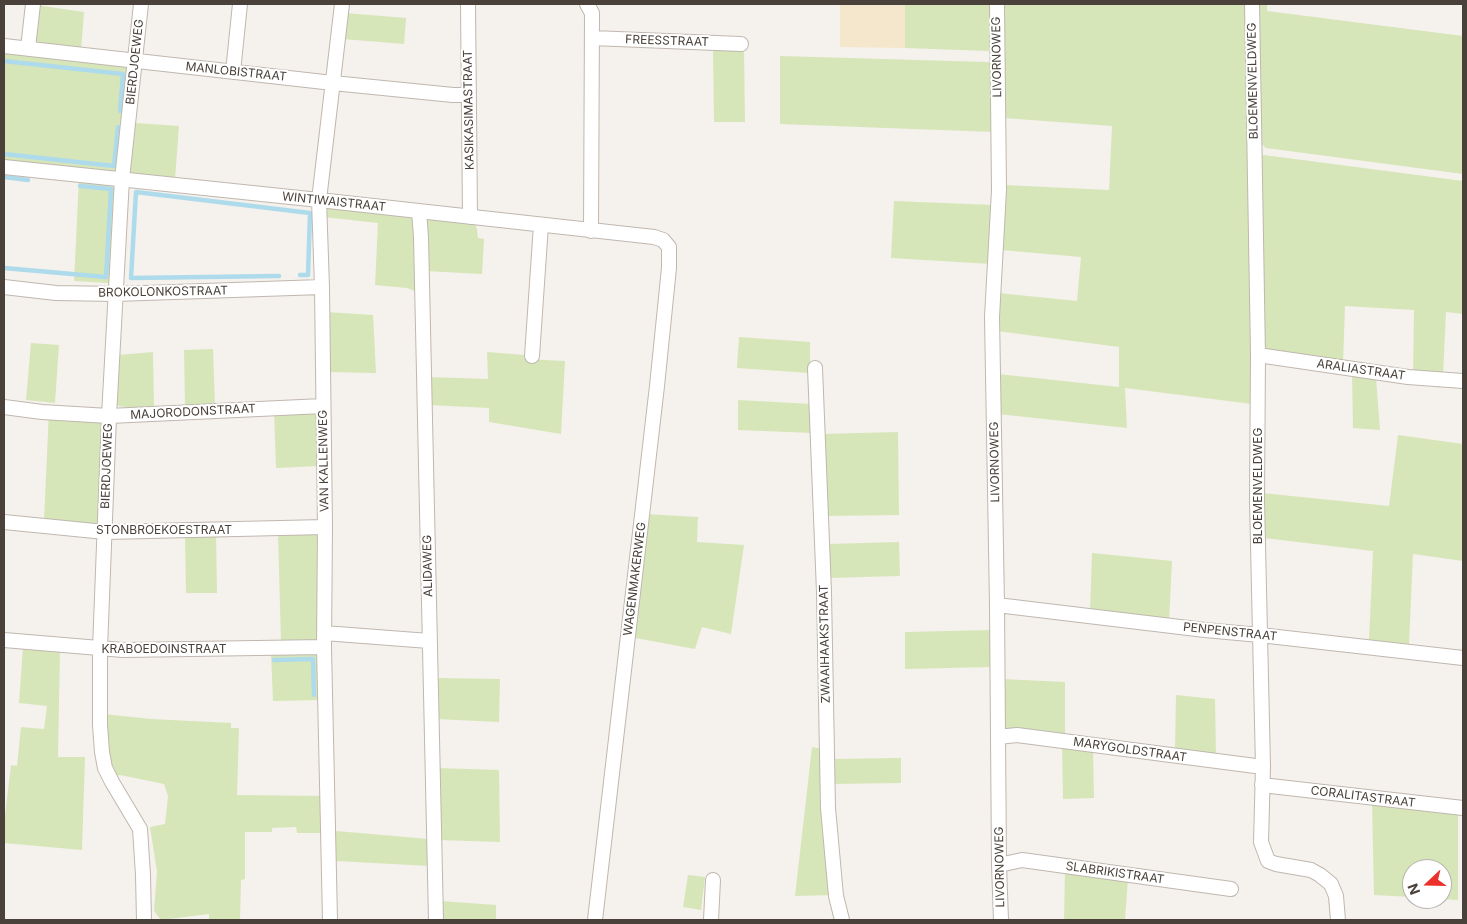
<!DOCTYPE html>
<style>
body{margin:0}
#map{position:relative;width:1467px;height:924px;overflow:hidden;background:#f5f1ec;font-family:Inter,sans-serif}
canvas{display:block}
.frame{position:absolute;inset:0;border:5px solid #49413a;pointer-events:none}
.north{position:absolute;left:1402px;top:859px;width:50px;height:50px;box-sizing:border-box;background:#fff;border:1px solid #b6b3b0;border-radius:50%;rotate:249deg;font-size:14px;font-weight:700;line-height:20px;text-align:center;color:#49413a}
.north::after{content:'';display:block;margin:auto;width:18px;height:22px;background:#ec302c;clip-path:polygon(50% 0,100% 100%,50% 72%,0 100%)}
</style>
<div id="map">
<canvas width="1467" height="924"></canvas>
<div class="frame"></div>
<div class="north">N</div>
</div>
<script>
const g = document.querySelector('canvas').getContext('2d');
g.lineJoin = 'round';
function fill(path, color) {
  g.fillStyle = color;
  g.fill(path, 'evenodd');
}
function poly(rows) {
  const path = new Path2D();
  for (const r of rows) {
    path.moveTo(r[0], r[1]);
    for (let i = 2; i < r.length; i += 2) path.lineTo(r[i], r[i + 1]);
  }
  return path;
}
function trace(path, color, width, dash) {
  g.strokeStyle = color;
  g.lineWidth = width;
  g.lineCap = dash ? 'butt' : 'round';
  g.setLineDash(dash || []);
  g.stroke(path);
}
function write(font, color, halo, rows, align = 'center') {
  g.font = font + ' Inter,sans-serif';
  g.lineWidth = 4;
  g.setLineDash([]);
  g.textBaseline = 'middle';
  g.strokeStyle = halo;
  g.fillStyle = color;
  for (const [text, x, y, turn = 0] of rows) {
    g.save();
    g.translate(x, y);
    g.rotate((+turn || 0) * Math.PI / 180);
    g.textAlign = isNaN(turn) ? turn : align;
    if (halo) g.strokeText(text, 0, 0);
    g.fillText(text, 0, 0);
    g.restore();
  }
}
const green = poly([
 [905,4,991,4,991,50,988,51,905,48],
 [1002,4,1245,4,1252,404,1125,388,1127,428,998,414,998,374,1119,387,1119,347,997,331,998,293,1077,301,1081,257,1001,250,1004,185,1109,190,1112,126,1004,118],
 [1258,4,1267,4,1267,11,1463,36,1463,174,1266,148,1259,141],
 [36,5,84,12,81,51,37,44,34,40],
 [345,13,406,18,404,44,343,39],
 [713,51,744,51,745,122,714,122],
 [4,52,119,65,127,68,129,72,117,173,4,161],
 [780,56,987,62,991,63,992,66,993,132,780,124],
 [135,123,179,126,175,179,133,175,131,172,130,168],
 [1264,155,1463,181,1463,314,1446,312,1443,376,1413,374,1414,310,1345,306,1343,363,1271,352,1266,349,1263,344,1261,156],
 [79,179,115,183,111,282,108,283,74,281],
 [894,201,993,205,991,264,891,258],
 [330,207,406,213,416,218,417,292,407,288,375,285,378,223,324,217,325,213],
 [430,217,474,221,477,229,478,238,484,239,482,274,425,271,425,220],
 [326,312,373,315,376,373,327,372],
 [739,337,810,342,810,373,737,368],
 [31,343,59,345,55,403,26,400],
 [213,349,215,405,185,406,184,350],
 [153,352,154,407,125,407,119,406,116,404,118,355],
 [487,352,524,355,524,359,565,361,561,434,489,422,489,408,429,405,428,377,488,379],
 [1352,374,1376,378,1380,430,1353,428],
 [738,400,812,404,813,433,738,430],
 [49,410,103,417,100,524,96,526,44,521],
 [274,411,315,412,318,416,320,466,276,468],
 [898,432,899,515,825,516,822,434],
 [1398,435,1463,444,1463,561,1413,554,1409,645,1369,640,1373,551,1264,538,1262,493,1389,506],
 [645,514,698,517,697,542,744,545,731,634,702,627,695,649,630,637],
 [278,532,315,532,319,536,320,638,317,641,281,643],
 [185,534,216,534,217,593,186,593],
 [899,542,900,576,829,578,827,544],
 [1092,553,1172,561,1169,622,1090,612],
 [992,630,992,667,905,669,905,632],
 [23,647,60,650,58,757,85,757,82,850,4,843,4,824,11,765,17,766,21,727,44,729,47,706,19,703],
 [271,653,317,654,319,658,322,700,273,701],
 [436,678,500,679,499,722,436,719],
 [1002,679,1065,682,1065,736,1013,729,1004,730],
 [1176,695,1215,699,1216,758,1175,752],
 [103,714,151,719,231,723,231,728,239,728,237,795,324,796,324,833,297,833,296,827,272,828,272,832,245,832,245,879,241,880,240,920,209,920,209,914,161,920,154,911,157,872,150,827,165,824,168,796,164,784,120,775,115,776,106,759],
 [1062,744,1093,749,1094,798,1063,799],
 [812,747,823,749,833,895,795,896],
 [901,758,901,783,831,784,831,759],
 [436,768,499,770,500,842,438,840],
 [1372,801,1458,812,1458,900,1442,899,1442,869,1412,869,1412,897,1374,895],
 [336,831,429,839,430,866,336,861],
 [1065,870,1128,878,1125,920,1064,920],
 [688,875,705,877,701,910,683,907],
 [440,901,496,905,496,920,441,920]
]);
const sand = poly([
 [840,4,905,4,905,48,840,47]
]);
const stream = poly([
 [4,61,123,74,120,111],
 [4,154,114,166,118,127],
 [4,177,28,180],
 [4,268,106,277,111,189,80,186],
 [279,276,131,278,136,192,310,213,308,275,300,275],
 [274,660,313,659,314,695]
]);
const street = poly([
 [141,4,122,179,109,416,100,649,100,725,102,752,105,768,112,782,140,829,143,875,144,920],
 [468,4,470,217],
 [587,4,592,13,591,231],
 [997,4,999,190,992,317,997,605,999,865,1001,920],
 [1252,4,1258,355,1257,500,1263,767,1261,842,1268,861,1276,864,1311,870,1320,875,1331,884,1336,896,1338,920],
 [592,38,741,44],
 [4,46,333,83,453,95,469,95],
 [28,48,33,4],
 [233,72,240,4],
 [4,167,319,200,654,237,663,240,669,247,669,268,657,386,595,920],
 [419,211,421,237,436,920],
 [4,287,56,293,115,294,322,287],
 [1258,355,1408,377,1463,381],
 [532,356,541,225],
 [815,368,824,592,828,808,836,896,842,920],
 [4,407,42,412,109,416,323,406],
 [4,522,105,532,325,527],
 [997,605,1205,630,1260,635,1463,658],
 [324,633,429,641],
 [4,640,123,650,324,647],
 [998,737,1017,735,1263,767],
 [1262,785,1463,808],
 [999,865,1022,860,1231,889],
 [330,920,324,647,325,527,322,287,319,200,342,4],
 [711,920,713,880]
]);
const streetNames = [
 ["FREESSTRAAT",667,41,2],
 ["LIVORNOWEG",997,57,-91],
 ["BIERDJOEWEG",135,62,-84],
 ["MANLOBISTRAAT",236,72,6],
 ["BLOEMENVELDWEG",1253,81,-91],
 ["KASIKASIMASTRAAT",469,110,-91],
 ["WINTIWAISTRAAT",334,202,6],
 ["BROKOLONKOSTRAAT",163,292,-1],
 ["ARALIASTRAAT",1361,370,8],
 ["MAJORODONSTRAAT",193,412,-3],
 ["VAN KALLENWEG",324,461,-91],
 ["LIVORNOWEG",995,462,-91],
 ["BIERDJOEWEG",107,466,-88],
 ["BLOEMENVELDWEG",1258,486,-90],
 ["STONBROEKOESTRAAT",164,530],
 ["ALIDAWEG",428,566,-91],
 ["WAGENMAKERWEG",635,579,-83],
 ["PENPENSTRAAT",1230,632,6],
 ["ZWAAIHAAKSTRAAT",825,644,-91],
 ["KRABOEDOINSTRAAT",164,649],
 ["MARYGOLDSTRAAT",1130,750,8],
 ["CORALITASTRAAT",1363,797,7],
 ["LIVORNOWEG",1000,867,-91],
 ["SLABRIKISTRAAT",1115,873,8]
];
fill(green, '#d7e6b8');
fill(sand, '#f5e7cb');
trace(stream, '#addbec', 4.5);
trace(street, '#c0b7af', 16);
trace(street, '#fff', 14);
write('12px', '#49413a', '#fff', streetNames);
</script>
